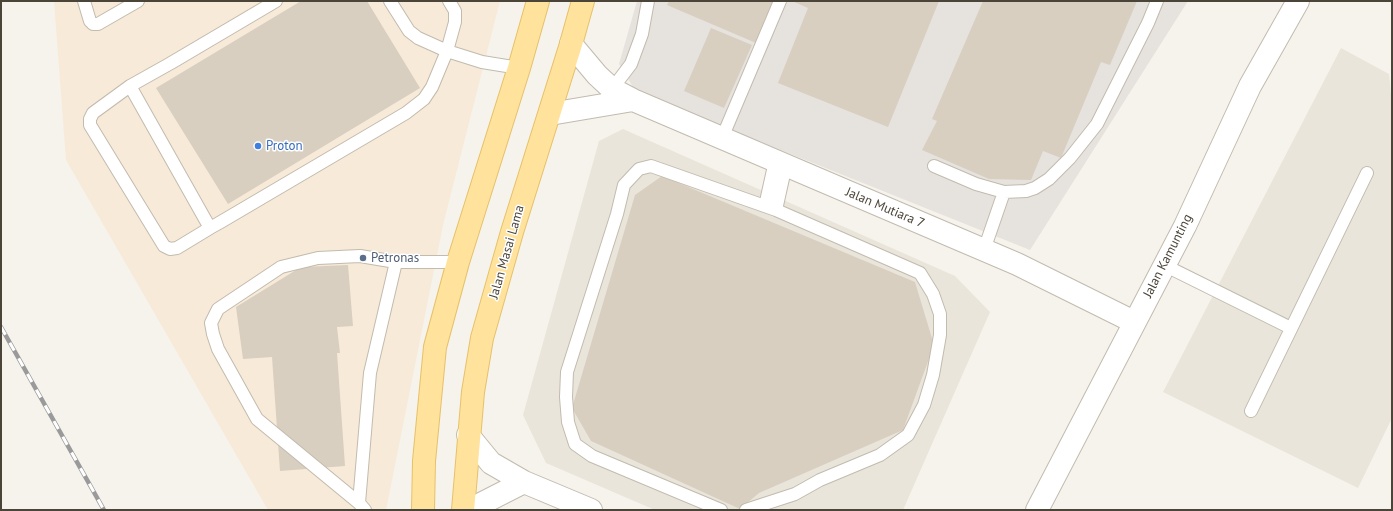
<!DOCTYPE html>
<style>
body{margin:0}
#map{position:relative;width:1393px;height:511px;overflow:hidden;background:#f6f3ec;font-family:"PT Sans",sans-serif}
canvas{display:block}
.frame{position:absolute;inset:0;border:2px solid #4b4439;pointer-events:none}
</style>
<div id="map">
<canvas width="1393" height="511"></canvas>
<div class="frame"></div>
</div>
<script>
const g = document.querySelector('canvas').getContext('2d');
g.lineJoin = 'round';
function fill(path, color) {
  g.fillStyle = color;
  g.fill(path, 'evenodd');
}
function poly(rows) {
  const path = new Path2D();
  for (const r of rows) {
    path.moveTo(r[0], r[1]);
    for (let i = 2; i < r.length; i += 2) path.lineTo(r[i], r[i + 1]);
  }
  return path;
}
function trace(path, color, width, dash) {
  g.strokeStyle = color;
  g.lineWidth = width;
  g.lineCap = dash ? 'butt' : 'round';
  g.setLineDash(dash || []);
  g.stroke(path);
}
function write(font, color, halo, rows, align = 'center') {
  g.font = font + ' "PT Sans",sans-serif';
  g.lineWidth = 3;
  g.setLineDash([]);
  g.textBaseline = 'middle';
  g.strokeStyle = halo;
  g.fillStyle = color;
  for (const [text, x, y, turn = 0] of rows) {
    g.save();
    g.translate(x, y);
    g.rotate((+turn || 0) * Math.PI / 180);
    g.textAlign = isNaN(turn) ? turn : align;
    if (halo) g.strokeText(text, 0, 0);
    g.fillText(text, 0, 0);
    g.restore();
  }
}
const residential = poly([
 [1341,48,1389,74,1392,104,1392,418,1358,488,1163,392],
 [623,129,955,276,990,312,903,510,655,510,546,463,523,415,599,141]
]);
const commercial = poly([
 [54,1,500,1,443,225,386,510,268,510,66,160]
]);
const industrial = poly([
 [637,1,1188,1,1030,250,636,92,619,64]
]);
const building = poly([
 [301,1,367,1,420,88,228,204,156,88],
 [669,1,774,1,756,43,667,5],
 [792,1,939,1,888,127,778,83,808,8],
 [983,1,1137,1,1110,65,1101,62,1061,158,1043,151,1031,180,989,179,922,150,937,121,932,119],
 [711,28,752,45,724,108,684,91],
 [662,176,915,282,934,345,903,430,759,493,740,509,591,441,572,408,635,195],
 [348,265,353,326,337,327,340,353,337,353,345,466,280,471,272,357,243,359,236,307,301,267]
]);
const service = poly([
 [84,1,90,21,93,24,98,24,138,1],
 [276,1,171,63,130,86,210,228,219,223,406,113,424,99,432,87,447,51,455,22,455,11,449,1],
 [390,1,409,31,418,38,447,51,482,62,519,68],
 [130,86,93,113,90,119,90,125,164,246,170,249,177,248,210,228],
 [612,89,631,64,642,34,648,1],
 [722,138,780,1],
 [934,166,976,184,1004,192,1026,191,1035,188,1049,179,1070,158,1097,124,1148,23,1157,1],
 [765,206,775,161],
 [776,210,786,165],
 [984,250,1004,192],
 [1164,265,1291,328],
 [1251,411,1367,173],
 [359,503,257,419,218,349,213,334,211,323,218,309,281,267,318,258,360,256,396,262],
 [365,510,359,503,370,373,396,262,458,262],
 [721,510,592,456,575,444,568,422,566,397,567,372,617,214,624,185,639,169,651,166,776,210,920,273,933,294,940,314,940,335,933,375,924,405,908,435,880,455,820,480,795,494,746,510]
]);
const minor = poly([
 [571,44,597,75,612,89,633,100,1017,264,1134,322],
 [550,114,633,100],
 [468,435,491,463,524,482,591,510],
 [469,510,524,482]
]);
const tertiary = poly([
 [1037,510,1185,226,1250,86,1298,1]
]);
const primary = poly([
 [423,510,424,461,435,347,458,262,519,68,538,1],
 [463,510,473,392,482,338,512,232,571,44,583,1]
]);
const rail = poly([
 [1,327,104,510]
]);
const markers = [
 [258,146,4,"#3f7fe0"],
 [363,258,4,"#5c6f8a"]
];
const shopNames = [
 ["Proton",266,146]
];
const streetNames = [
 ["Jalan Mutiara 7",885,208,23],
 ["Jalan Masai Lama",507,252,-74],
 ["Jalan Kamunting",1168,256,-63]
];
const serviceNames = [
 ["Petronas",371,258]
];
fill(residential, '#eae5da');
fill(commercial, '#f7ead8');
fill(industrial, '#e6e2dd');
fill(building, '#d8cfc1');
trace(service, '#c2bbae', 14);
trace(minor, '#c2bbae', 24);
trace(tertiary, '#c2bbae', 24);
trace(primary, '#e6c16a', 24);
trace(service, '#fff', 12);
trace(minor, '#fff', 22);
trace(tertiary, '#fff', 22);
trace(primary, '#ffe39c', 22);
trace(rail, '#9a9a9a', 4.5);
trace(rail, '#fff', 3, [9]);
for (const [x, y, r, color] of markers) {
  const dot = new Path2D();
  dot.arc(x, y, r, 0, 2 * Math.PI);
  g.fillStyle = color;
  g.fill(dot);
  trace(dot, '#fff', 1.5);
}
write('13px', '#366cbe', '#fff', shopNames, 'left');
write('13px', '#4b4439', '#fff', streetNames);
write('13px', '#4e5e75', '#fff', serviceNames, 'left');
</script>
